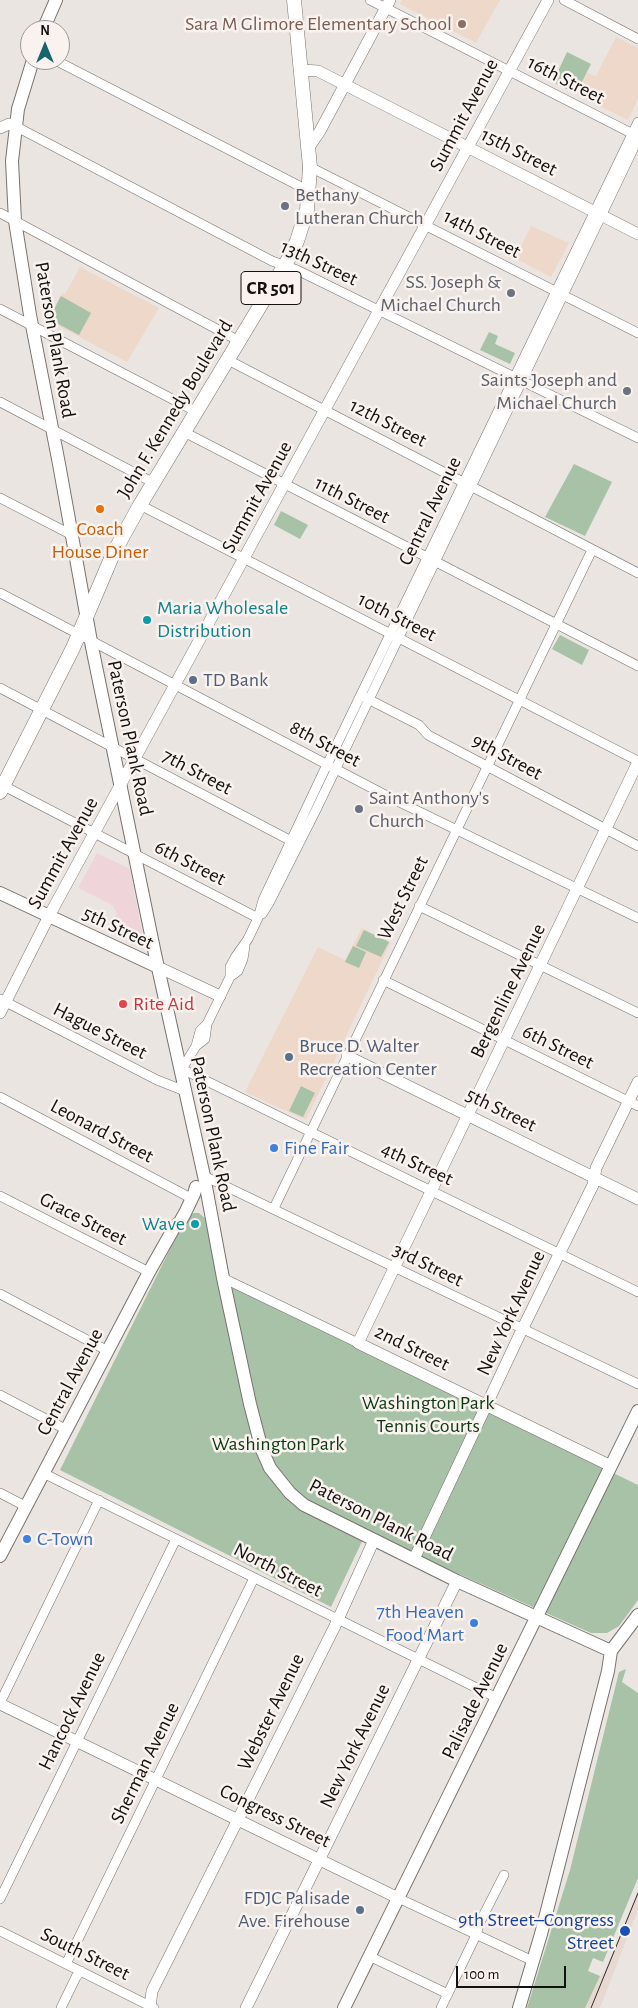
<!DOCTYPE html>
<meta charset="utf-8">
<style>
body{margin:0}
#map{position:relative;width:638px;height:2008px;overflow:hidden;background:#ebe5e1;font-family:"Alegreya Sans",sans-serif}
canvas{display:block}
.north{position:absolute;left:20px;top:20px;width:50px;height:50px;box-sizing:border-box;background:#f9f2ee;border:1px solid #9d9895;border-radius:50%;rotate:0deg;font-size:14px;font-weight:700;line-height:20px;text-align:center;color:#141210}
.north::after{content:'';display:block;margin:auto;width:18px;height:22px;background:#17646d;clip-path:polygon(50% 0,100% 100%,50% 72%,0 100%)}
.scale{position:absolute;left:456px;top:1966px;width:110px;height:22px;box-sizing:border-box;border:2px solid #141210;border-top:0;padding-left:6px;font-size:15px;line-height:18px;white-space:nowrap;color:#141210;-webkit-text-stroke:4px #f9f2ee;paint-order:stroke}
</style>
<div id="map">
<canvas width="638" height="2008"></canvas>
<div class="north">N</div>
<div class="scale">100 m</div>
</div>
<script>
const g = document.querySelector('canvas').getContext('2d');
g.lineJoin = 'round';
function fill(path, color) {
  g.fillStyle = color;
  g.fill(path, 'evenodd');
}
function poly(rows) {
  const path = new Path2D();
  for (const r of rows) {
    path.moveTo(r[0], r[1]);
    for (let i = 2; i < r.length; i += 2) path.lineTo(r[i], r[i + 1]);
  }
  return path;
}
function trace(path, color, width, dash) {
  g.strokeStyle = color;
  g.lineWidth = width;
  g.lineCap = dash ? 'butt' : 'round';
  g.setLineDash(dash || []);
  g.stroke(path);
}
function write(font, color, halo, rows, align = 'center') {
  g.font = font + ' "Alegreya Sans",sans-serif';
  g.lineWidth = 5;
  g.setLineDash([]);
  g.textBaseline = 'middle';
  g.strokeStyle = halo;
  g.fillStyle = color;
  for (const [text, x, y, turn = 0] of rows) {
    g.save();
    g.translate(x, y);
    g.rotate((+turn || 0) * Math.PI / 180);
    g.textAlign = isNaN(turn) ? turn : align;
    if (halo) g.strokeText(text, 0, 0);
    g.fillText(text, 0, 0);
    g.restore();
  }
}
const built = poly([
 [638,1890,638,1910,600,2008,585,2008,600,1976,601,1976,608,1964]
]);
const industrial = poly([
 [97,853,130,869,145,948,109,930,117,913,112,905,78,888]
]);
const education = poly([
 [402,0,500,0,476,43,400,4],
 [616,37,638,48,638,99,628,120,577,95,587,73,596,76],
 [531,226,569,243,551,277,515,258],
 [80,267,159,308,127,362,47,320,62,293,65,294],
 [362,928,391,942,306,1120,245,1092,318,947,345,960]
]);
const green = poly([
 [567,52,591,64,576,94,553,82],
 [61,296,91,313,79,335,49,319],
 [489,332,498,336,495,344,515,353,510,364,480,350],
 [574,464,612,482,585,536,545,517],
 [281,511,308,525,300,539,274,525],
 [560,635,589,650,582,665,552,649],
 [364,930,389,942,381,957,356,946],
 [353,946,366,952,359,968,345,962],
 [301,1086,315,1093,303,1117,289,1111],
 [194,1213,199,1213,206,1219,222,1282,638,1485,638,1600,619,1626,607,1633,591,1633,421,1557,367,1531,331,1607,60,1470,186,1217],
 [626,1669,622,1682,638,1693,638,1878,603,1962,593,1958,588,1971,600,1976,585,2008,527,2008,570,1870,619,1672]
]);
const minor = poly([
 [370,0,637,136],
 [564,0,638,39],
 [55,60,309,191],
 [15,126,272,261,297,270,638,438],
 [310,167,638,333],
 [0,213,239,341],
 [0,309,197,412],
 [228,360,638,573],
 [0,402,154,483],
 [184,432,638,666],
 [0,498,72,535],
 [140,505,638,761],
 [0,593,389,797,638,918],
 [0,688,297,844],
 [364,697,419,725,428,735,638,846],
 [0,784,258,918],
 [419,906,638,1013],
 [262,914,269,903,315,812,638,139],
 [230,977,230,967,236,956,248,939,258,918,263,900,324,771,638,122],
 [383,980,638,1106],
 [0,999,157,1080,185,1091],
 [207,1024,205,1039,196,1046,182,1069,638,1292],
 [196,1046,200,1031,207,1024,230,977,238,971,243,959,245,946],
 [0,1097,187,1196],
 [204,1176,638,1384],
 [0,1196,149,1272],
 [274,1208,592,550],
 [223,1278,358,1343],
 [0,1294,108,1351],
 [0,1395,67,1430],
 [43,1473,497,1698],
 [0,1493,25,1506],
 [0,1703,99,1500],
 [398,1898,533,1961],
 [0,1899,176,1539],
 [0,1931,154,2008],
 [369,1956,448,1994],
 [66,1964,254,1578],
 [61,2008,76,1977,81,1971],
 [441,2008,476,1935,480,1922,504,1875]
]);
const tertiary = poly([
 [301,70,318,71,638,234],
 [0,128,9,124,15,126],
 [308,149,320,131,390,0],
 [158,967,220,996],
 [0,1013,49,916,548,0],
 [347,1056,638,1199],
 [611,1466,358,1343,638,762],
 [414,1559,519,1336,593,1185,596,1168,638,1082],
 [0,1704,398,1898],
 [150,2008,152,1991,335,1626,374,1540],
 [246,2008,457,1581]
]);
const secondary = poly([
 [43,30,56,0],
 [33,60,18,109,12,161,15,221,30,315,59,464,92,647,155,954,204,1176,223,1278,250,1404,262,1450,270,1468,290,1493,304,1505,457,1581,611,1651],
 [0,893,158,967],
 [0,1556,149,1272,175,1226,180,1222,185,1213,194,1194,196,1187],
 [611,1651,638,1615],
 [344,2008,638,1411],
 [519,2008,541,1934,608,1671,611,1651]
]);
const primary = poly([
 [0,792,73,648,113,554,140,505,289,258,297,241,307,210,310,167,294,0]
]);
const tram = poly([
 [591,2008,638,1893]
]);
const markers = [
 [462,24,5,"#8d6e63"],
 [285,206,5,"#6b7280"],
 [511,293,5,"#6b7280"],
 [627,391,5,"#6b7280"],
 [100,509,5,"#e8710a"],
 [147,620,5,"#0f9aa8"],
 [193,680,5,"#5c6f8a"],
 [359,809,5,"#6b7280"],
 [123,1004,5,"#e0444e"],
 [289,1057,5,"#5c6f8a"],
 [274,1148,5,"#3f7fe0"],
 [195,1224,5,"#0f9aa8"],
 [27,1539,5,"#3f7fe0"],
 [474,1623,5,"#3f7fe0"],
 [360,1910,5,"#5c6f8a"],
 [625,1931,6,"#1a4fb4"]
];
const shields = [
 [271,288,60]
];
const shieldNames = [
 ["CR 501",271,288]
];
const educationNames = [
 ["Sara M Glimore Elementary School",452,24]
];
const streetNames = [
 ["16th Street",566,80,27],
 ["Summit Avenue",464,115,-62],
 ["15th Street",519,152,27],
 ["14th Street",482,234,27],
 ["13th Street",319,263,25],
 ["Paterson Plank Road",55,340,80],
 ["John F. Kennedy Boulevard",175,409,-59],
 ["12th Street",388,423,27],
 ["Summit Avenue",257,497,-61],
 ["11th Street",352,500,27],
 ["Central Avenue",430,511,-64],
 ["10th Street",397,617,27],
 ["Paterson Plank Road",130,738,78],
 ["8th Street",325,744,28],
 ["9th Street",507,757,28],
 ["7th Street",197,772,28],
 ["Summit Avenue",63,853,-61],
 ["6th Street",190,863,27],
 ["West Street",403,898,-64],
 ["5th Street",118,928,25],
 ["Bergenline Avenue",508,991,-64],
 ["Hague Street",100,1031,27],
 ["6th Street",558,1047,26],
 ["5th Street",501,1110,26],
 ["Leonard Street",102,1131,28],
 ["Paterson Plank Road",213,1134,78],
 ["4th Street",417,1164,25],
 ["Grace Street",83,1219,27],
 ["3rd Street",428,1265,26],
 ["New York Avenue",511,1313,-65],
 ["2nd Street",412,1348,26],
 ["Central Avenue",70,1382,-62],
 ["Paterson Plank Road",381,1520,27],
 ["North Street",278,1570,27],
 ["Palisade Avenue",475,1701,-64],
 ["Hancock Avenue",72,1711,-64],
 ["Webster Avenue",271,1712,-64],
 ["New York Avenue",355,1746,-64],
 ["Sherman Avenue",145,1763,-64],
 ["Congress Street",275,1816,26],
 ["South Street",85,1954,26]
];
const worshipNames = [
 ["Bethany",295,195],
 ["Lutheran Church",295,218],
 ["SS. Joseph &",501,282,"right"],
 ["Michael Church",501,305,"right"],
 ["Saints Joseph and",617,380,"right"],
 ["Michael Church",617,403,"right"],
 ["Saint Anthony's",369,798],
 ["Church",369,821]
];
const foodNames = [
 ["Coach",100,529],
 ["House Diner",100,552]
];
const cultureNames = [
 ["Maria Wholesale",157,608],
 ["Distribution",157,631],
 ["Wave",185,1224,"right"]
];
const serviceNames = [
 ["TD Bank",203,680],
 ["Bruce D. Walter",299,1046],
 ["Recreation Center",299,1069],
 ["FDJC Palisade",350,1898,"right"],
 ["Ave. Firehouse",350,1921,"right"]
];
const healthNames = [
 ["Rite Aid",133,1004]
];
const shopNames = [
 ["Fine Fair",284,1148],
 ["C-Town",37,1539],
 ["7th Heaven",464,1612,"right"],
 ["Food Mart",464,1635,"right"]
];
const parkNames = [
 ["Washington Park",428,1403],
 ["Tennis Courts",428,1426],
 ["Washington Park",278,1444]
];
const transitNames = [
 ["9th Street–Congress",614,1920],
 ["Street",614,1943]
];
fill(built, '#e7d8d1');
fill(industrial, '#efd5da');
fill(education, '#edd8ca');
fill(green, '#a7c2a7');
trace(minor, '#78726f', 10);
trace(tertiary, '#78726f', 12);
trace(secondary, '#78726f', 14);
trace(primary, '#78726f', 15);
trace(minor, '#fff', 9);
trace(tertiary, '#fff', 11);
trace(secondary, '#fff', 12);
trace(primary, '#fff', 14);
trace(tram, '#312e2c', 1);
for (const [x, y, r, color] of markers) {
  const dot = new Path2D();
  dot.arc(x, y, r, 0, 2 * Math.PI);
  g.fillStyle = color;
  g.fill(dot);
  trace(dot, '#f9f2ee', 2);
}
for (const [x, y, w] of shields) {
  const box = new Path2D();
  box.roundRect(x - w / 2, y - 16.5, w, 33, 4);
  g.fillStyle = '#f9f2ee';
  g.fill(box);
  trace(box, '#141210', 1);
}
write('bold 19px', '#141210', null, shieldNames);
write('20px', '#785e54', '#f9f2ee', educationNames, 'right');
write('20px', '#141210', '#f9f2ee', streetNames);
write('20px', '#5b616d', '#f9f2ee', worshipNames, 'left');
write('20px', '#c56008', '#f9f2ee', foodNames);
write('20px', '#0d838f', '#f9f2ee', cultureNames, 'left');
write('20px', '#4e5e75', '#f9f2ee', serviceNames, 'left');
write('20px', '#be3a42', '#f9f2ee', healthNames, 'left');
write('20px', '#366cbe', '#f9f2ee', shopNames, 'left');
write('20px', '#0c3a12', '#f9f2ee', parkNames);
write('20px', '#164399', '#f9f2ee', transitNames, 'right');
</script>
